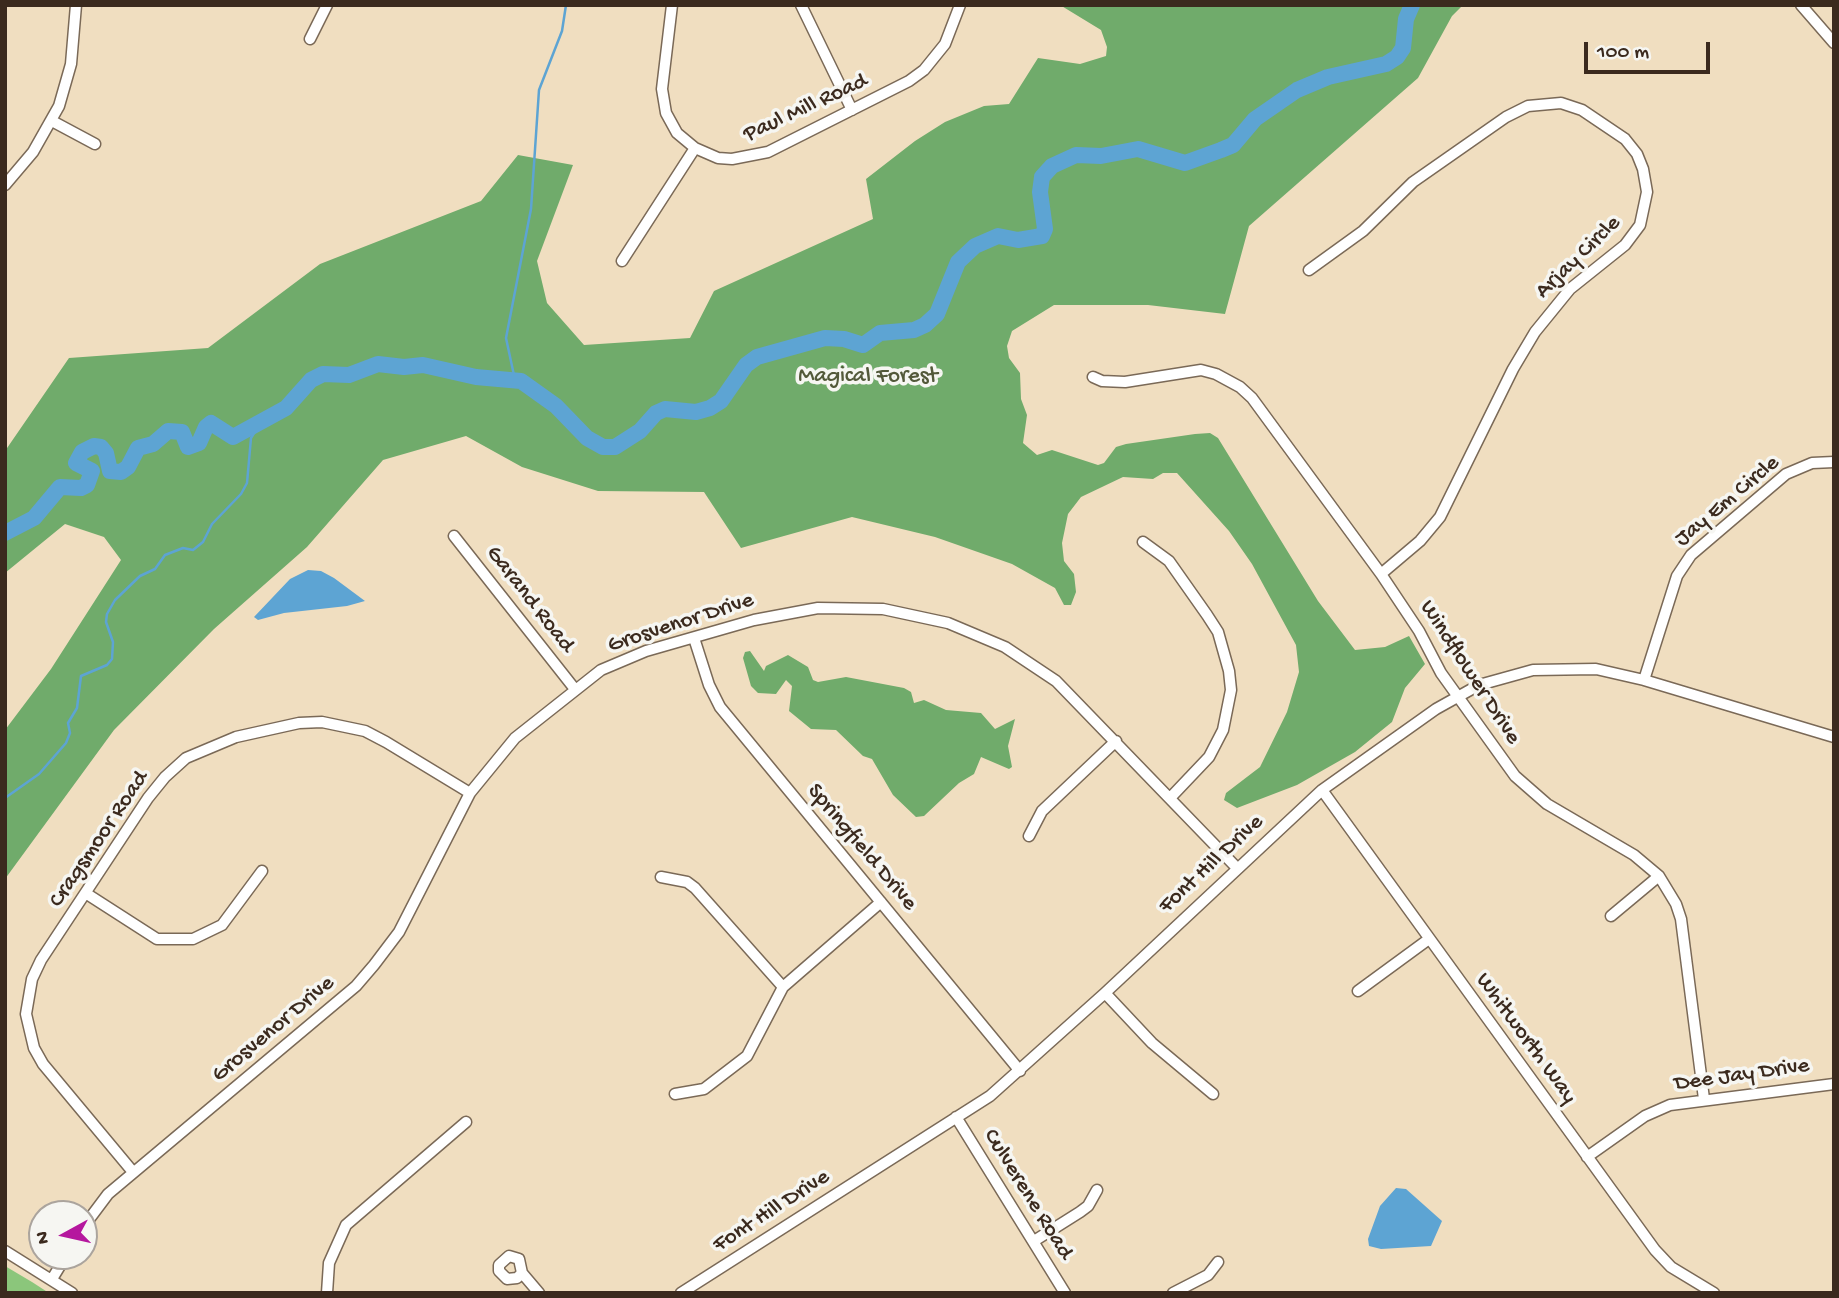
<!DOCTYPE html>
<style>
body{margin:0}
#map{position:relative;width:1839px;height:1298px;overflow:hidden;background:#f0dec0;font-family:"Gochi Hand",sans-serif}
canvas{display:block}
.frame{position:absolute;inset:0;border:7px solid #3b2a1e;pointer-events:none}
.north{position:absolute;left:28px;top:1200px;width:70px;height:70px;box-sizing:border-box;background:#f6f6f2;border:2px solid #aba49d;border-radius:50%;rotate:262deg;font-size:19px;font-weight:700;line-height:28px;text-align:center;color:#3b2a1e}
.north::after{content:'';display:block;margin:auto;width:24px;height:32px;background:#b5179e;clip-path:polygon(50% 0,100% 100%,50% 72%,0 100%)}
.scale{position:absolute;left:1584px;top:42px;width:126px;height:32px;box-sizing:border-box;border:4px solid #3b2a1e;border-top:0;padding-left:9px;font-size:21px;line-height:24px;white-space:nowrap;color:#3b2a1e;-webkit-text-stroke:5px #f6f6f2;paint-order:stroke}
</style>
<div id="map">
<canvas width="1839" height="1298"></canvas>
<div class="frame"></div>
<div class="north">N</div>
<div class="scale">100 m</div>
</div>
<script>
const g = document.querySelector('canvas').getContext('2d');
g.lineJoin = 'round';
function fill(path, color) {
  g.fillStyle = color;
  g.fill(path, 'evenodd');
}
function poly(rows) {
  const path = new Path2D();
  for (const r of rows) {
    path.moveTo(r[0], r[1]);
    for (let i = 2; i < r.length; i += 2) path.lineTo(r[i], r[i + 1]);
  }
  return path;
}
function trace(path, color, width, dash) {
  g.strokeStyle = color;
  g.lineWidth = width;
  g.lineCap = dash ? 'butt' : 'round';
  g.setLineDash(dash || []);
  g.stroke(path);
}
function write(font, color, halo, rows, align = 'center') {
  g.font = font + ' "Gochi Hand",sans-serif';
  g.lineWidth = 7;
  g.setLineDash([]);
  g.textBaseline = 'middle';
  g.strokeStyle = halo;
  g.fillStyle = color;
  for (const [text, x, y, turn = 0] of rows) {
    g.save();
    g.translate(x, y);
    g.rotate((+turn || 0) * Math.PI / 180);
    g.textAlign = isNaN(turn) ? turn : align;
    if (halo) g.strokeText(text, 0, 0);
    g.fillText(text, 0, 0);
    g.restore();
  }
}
const green = poly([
 [5,1266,32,1282,49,1293,5,1293]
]);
const forest = poly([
 [1060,5,1463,5,1452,16,1418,78,1249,226,1225,314,1148,305,1054,305,1012,331,1007,346,1009,358,1020,373,1021,399,1027,415,1023,443,1037,455,1052,450,1098,465,1104,463,1116,447,1126,444,1195,434,1210,433,1218,438,1318,601,1355,650,1385,647,1409,636,1425,664,1405,688,1392,722,1355,752,1297,785,1237,808,1224,800,1226,793,1260,767,1287,712,1299,672,1296,645,1252,564,1229,531,1177,473,1163,473,1153,479,1123,477,1081,497,1068,514,1062,543,1064,561,1074,574,1076,592,1071,605,1064,605,1055,588,1012,564,935,537,852,517,741,548,704,492,598,491,522,467,466,436,383,460,307,547,214,629,114,730,5,879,5,730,51,669,121,560,104,537,65,524,5,573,5,451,69,358,208,348,320,264,481,201,518,155,573,165,537,261,547,303,584,345,690,338,714,291,873,219,866,179,915,141,945,122,984,106,1009,104,1038,58,1080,64,1106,56,1107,47,1101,30],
 [750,651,764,671,766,666,788,655,808,667,813,680,818,682,846,677,904,688,911,692,914,703,924,700,946,710,981,713,995,729,1015,719,1008,746,1012,767,1009,769,981,757,974,774,959,783,924,816,916,817,893,795,872,759,863,756,836,730,811,729,789,711,792,686,786,680,776,694,758,693,751,686,743,658,745,652]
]);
const water = poly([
 [308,570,321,571,334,578,365,601,347,606,284,613,258,620,254,617,290,579],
 [1396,1188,1406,1189,1442,1221,1431,1246,1381,1249,1369,1246,1368,1239,1380,1206]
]);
const stream = poly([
 [515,380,506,338,531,209,539,90,562,31,566,5],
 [5,798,39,774,66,743,70,733,68,723,77,708,81,676,107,665,112,659,113,642,106,622,107,614,115,600,140,576,155,569,165,555,183,548,193,550,203,542,212,524,241,494,247,483,251,438,263,419]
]);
const river = poly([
 [5,533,34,518,60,487,81,488,87,485,92,471,76,463,82,452,94,446,101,447,106,453,110,471,121,472,128,467,138,448,153,444,168,431,182,432,188,447,199,443,206,427,211,423,233,437,286,408,311,380,323,374,349,375,378,364,404,367,423,365,476,377,521,381,556,406,587,438,603,447,615,447,640,431,656,413,665,409,696,412,710,408,721,401,746,365,757,357,825,338,844,339,863,345,880,333,914,330,925,325,937,314,958,262,975,246,998,236,1018,240,1042,236,1045,229,1040,192,1042,177,1052,166,1076,155,1101,156,1138,149,1185,163,1221,150,1233,145,1255,119,1297,90,1328,77,1386,64,1397,57,1403,48,1406,19,1412,5]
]);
const minor = poly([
 [672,5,662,89,666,113,677,133,695,148,718,158,732,159,768,152,909,81,924,70,945,44,960,5],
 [801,5,852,110],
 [1801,5,1834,43],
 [310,39,327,5],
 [52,121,95,144],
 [5,185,33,152,59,106,71,64,76,5],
 [622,261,695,148],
 [1309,270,1363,231,1413,182,1506,117,1528,106,1561,103,1582,110,1625,139,1637,154,1643,169,1647,192,1640,225,1625,245,1570,289,1535,332,1513,369,1440,517,1420,541,1381,574],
 [1093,377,1102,381,1125,382,1201,370,1216,374,1240,387,1252,398,1381,574,1419,631,1441,673,1515,776,1547,804,1634,855,1659,876,1676,904,1681,919,1704,1099],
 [454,536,574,688],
 [1143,542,1169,561,1207,615,1218,632,1229,671,1231,690,1223,730,1209,757,1171,797],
 [694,638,709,685,720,707,1020,1071],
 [1644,680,1677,576,1691,555,1786,474,1812,463,1834,462],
 [1322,790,1655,1250,1671,1267,1714,1293],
 [1029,836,1042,811,1116,741],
 [661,877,687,882,695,888,783,987],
 [87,894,157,939,193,939,222,925,262,871],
 [1611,916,1659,876],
 [1358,991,1429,939],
 [1105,993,1152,1043,1213,1094],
 [675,1094,704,1089,747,1056,783,987,881,902],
 [956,1117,1065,1293],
 [1587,1157,1645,1116,1670,1105,1834,1084],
 [133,1172,43,1064,34,1048,26,1014,32,979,41,960,148,798,165,777,186,758,236,737,299,723,322,722,365,731,386,742,470,793],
 [84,1226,108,1194,356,986,374,965,399,932,470,793,515,738,601,670,646,651,754,620,818,608,883,609,948,623,1005,647,1056,681,1237,868],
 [1034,1241,1080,1212,1088,1206,1097,1190],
 [5,1251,72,1293],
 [522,1273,517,1278,507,1279,499,1271,499,1265,509,1256,519,1259,522,1273,539,1293],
 [52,1279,66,1256],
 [327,1293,329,1263,346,1225,466,1122],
 [681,1293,990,1096,1105,993,1322,790,1436,709,1479,685,1533,670,1596,669,1644,680,1834,737],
 [1173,1293,1208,1275,1218,1262]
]);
const streetNames = [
 ["Paul Mill Road",806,109,-25],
 ["Arjay Circle",1579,258,-44],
 ["Jay Em Circle",1728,502,-40],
 ["Garand Road",529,600,52],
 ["Grosvenor Drive",681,624,-18],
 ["Windflower Drive",1469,673,57],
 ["Cragsmoor Road",100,840,-56],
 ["Springfield Drive",861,848,50],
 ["Font Hill Drive",1212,865,-43],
 ["Grosvenor Drive",274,1030,-40],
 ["Whitworth Way",1525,1039,54],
 ["Dee Jay Drive",1742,1076,-8],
 ["Culverene Road",1027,1195,58],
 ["Font Hill Drive",772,1212,-33]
];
const parkNames = [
 ["Magical Forest",868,377]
];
fill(green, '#8bc67b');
fill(forest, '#70ab6b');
fill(water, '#5da4d3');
trace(stream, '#5da4d3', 2.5);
trace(river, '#5da4d3', 16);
trace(minor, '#7a6957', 13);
trace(minor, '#fff', 10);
write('23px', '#3b2a1e', '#f6f6f2', streetNames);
write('23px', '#53593a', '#f6f6f2', parkNames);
</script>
